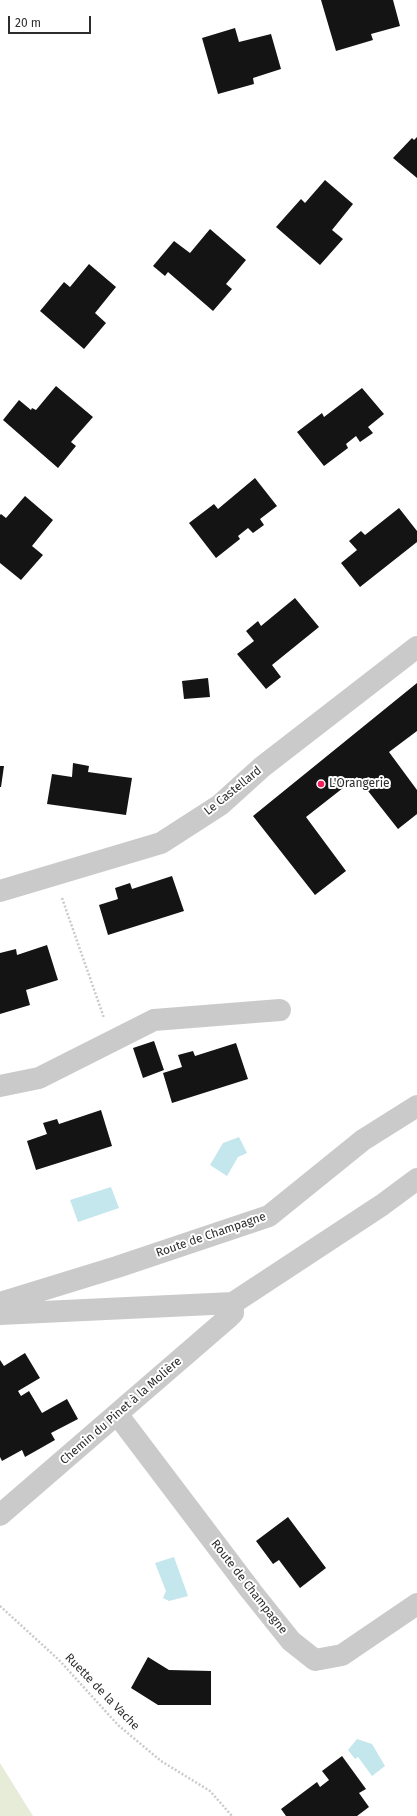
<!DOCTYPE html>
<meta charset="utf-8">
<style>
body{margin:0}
#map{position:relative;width:417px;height:1816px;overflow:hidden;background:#fff;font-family:"Fira Sans",sans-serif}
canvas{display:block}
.scale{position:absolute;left:8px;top:16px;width:83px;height:18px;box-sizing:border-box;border:2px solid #2d2d2d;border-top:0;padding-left:5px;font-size:12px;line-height:14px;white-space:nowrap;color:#2d2d2d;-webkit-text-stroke:3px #fff;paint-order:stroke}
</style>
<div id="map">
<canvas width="417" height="1816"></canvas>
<div class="scale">20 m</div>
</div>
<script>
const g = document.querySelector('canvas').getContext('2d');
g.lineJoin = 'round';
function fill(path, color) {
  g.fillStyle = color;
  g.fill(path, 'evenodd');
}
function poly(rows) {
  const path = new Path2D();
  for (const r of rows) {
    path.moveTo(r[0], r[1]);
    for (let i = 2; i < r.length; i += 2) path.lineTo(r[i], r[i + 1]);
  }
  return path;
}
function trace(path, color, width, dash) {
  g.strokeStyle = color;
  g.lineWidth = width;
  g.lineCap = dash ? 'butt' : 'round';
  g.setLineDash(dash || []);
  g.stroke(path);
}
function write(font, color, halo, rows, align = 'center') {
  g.font = font + ' "Fira Sans",sans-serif';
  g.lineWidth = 4;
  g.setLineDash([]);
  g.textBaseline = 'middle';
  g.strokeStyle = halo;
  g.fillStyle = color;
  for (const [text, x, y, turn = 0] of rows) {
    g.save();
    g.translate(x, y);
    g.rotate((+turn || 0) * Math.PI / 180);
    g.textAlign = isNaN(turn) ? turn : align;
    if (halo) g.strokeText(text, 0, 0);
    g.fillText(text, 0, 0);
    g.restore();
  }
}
const green = poly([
 [0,1763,33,1816,0,1816]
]);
const water = poly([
 [239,1137,247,1153,238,1157,227,1176,210,1165,223,1143],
 [111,1187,119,1208,78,1222,70,1200],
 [174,1557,188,1596,169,1601,163,1598,166,1591,155,1563],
 [357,1739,372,1744,385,1766,372,1776,358,1757,355,1759,348,1750]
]);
const building = poly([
 [321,0,393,0,400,26,371,34,373,40,336,51],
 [235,28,239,42,271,34,281,69,253,78,254,84,218,94,202,38],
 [417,137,417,178,393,158,412,138,414,140],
 [325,180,353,204,332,230,343,239,320,265,276,227,301,199,305,203],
 [210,229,246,260,226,284,232,289,213,311,168,272,165,276,153,266,174,241,190,253],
 [89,264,116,287,95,313,106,323,84,349,40,311,64,282,70,287],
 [56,386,93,417,71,442,76,446,58,468,3,420,19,400,31,410,32,408,36,410],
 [362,388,384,414,368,427,373,433,360,442,356,436,346,444,348,448,324,466,297,432,322,413,324,417],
 [255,478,277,506,260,519,264,525,253,533,248,528,238,536,240,539,216,558,189,523,214,504,218,509],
 [25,496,53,520,32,546,43,555,21,580,0,563,0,515,1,514,6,518],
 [399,508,417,531,417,542,360,587,341,563,357,550,349,541,361,531,365,535],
 [295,598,319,627,272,665,281,677,266,689,237,654,254,641,246,631,258,621,261,626],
 [208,678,210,697,184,699,182,681],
 [417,683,417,731,389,752,417,790,417,814,398,829,357,777,306,817,346,871,315,895,253,816],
 [73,763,89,766,88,772,132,778,126,815,47,804,52,774,72,777],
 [0,766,4,766,1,787,0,787],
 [172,876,184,911,108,935,99,905,118,899,115,888,130,883,132,889],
 [47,945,58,980,26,990,30,1005,0,1014,0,953,16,949,17,955],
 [154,1041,164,1070,143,1078,133,1048],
 [236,1043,248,1079,172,1103,163,1073,182,1067,178,1055,193,1051,195,1056],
 [101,1110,112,1146,36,1170,27,1141,47,1134,43,1123,57,1119,59,1124],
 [25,1353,40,1378,18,1391,21,1396,29,1391,42,1413,67,1399,78,1419,51,1433,55,1440,25,1457,22,1450,2,1461,0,1457,0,1360,4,1366],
 [288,1517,326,1568,300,1588,279,1560,273,1564,256,1541],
 [148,1657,169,1670,211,1671,211,1705,158,1705,131,1688],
 [342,1756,366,1789,359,1793,369,1807,357,1816,286,1816,281,1809,317,1782,320,1787,329,1780,322,1771]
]);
const path = poly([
 [62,898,104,1018],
 [0,1606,59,1660,118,1725,161,1761,210,1791,232,1816]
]);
const minor = poly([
 [0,891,161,843,220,805,262,767,417,647],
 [0,1086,39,1078,154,1020,280,1010],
 [0,1303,117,1267,269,1216,363,1140,417,1106],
 [0,1314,233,1303,382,1205,417,1179],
 [117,1414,251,1591,291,1641,315,1660,342,1655,417,1604],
 [0,1515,228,1318,233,1313,233,1303]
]);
const markers = [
 [321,784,4,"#f1225c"]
];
const poiNames = [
 ["L'Orangerie",329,784]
];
const streetNames = [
 ["Le Castellard",233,791,-39],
 ["Route de Champagne",211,1235,-19],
 ["Chemin du Pinet à la Molière",121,1411,-41],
 ["Route de Champagne",249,1587,52],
 ["Ruette de la Vache",102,1692,46]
];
fill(green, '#e7ecd9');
fill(water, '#c4e6ed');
fill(building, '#141414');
trace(path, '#cacaca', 2.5, [2, 2]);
trace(minor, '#cacaca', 22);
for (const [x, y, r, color] of markers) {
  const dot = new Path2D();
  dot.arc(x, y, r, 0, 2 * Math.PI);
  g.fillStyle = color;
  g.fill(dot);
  trace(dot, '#fff', 1.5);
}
write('12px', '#2d2d2d', '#fff', poiNames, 'left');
write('12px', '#2d2d2d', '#fff', streetNames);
</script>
